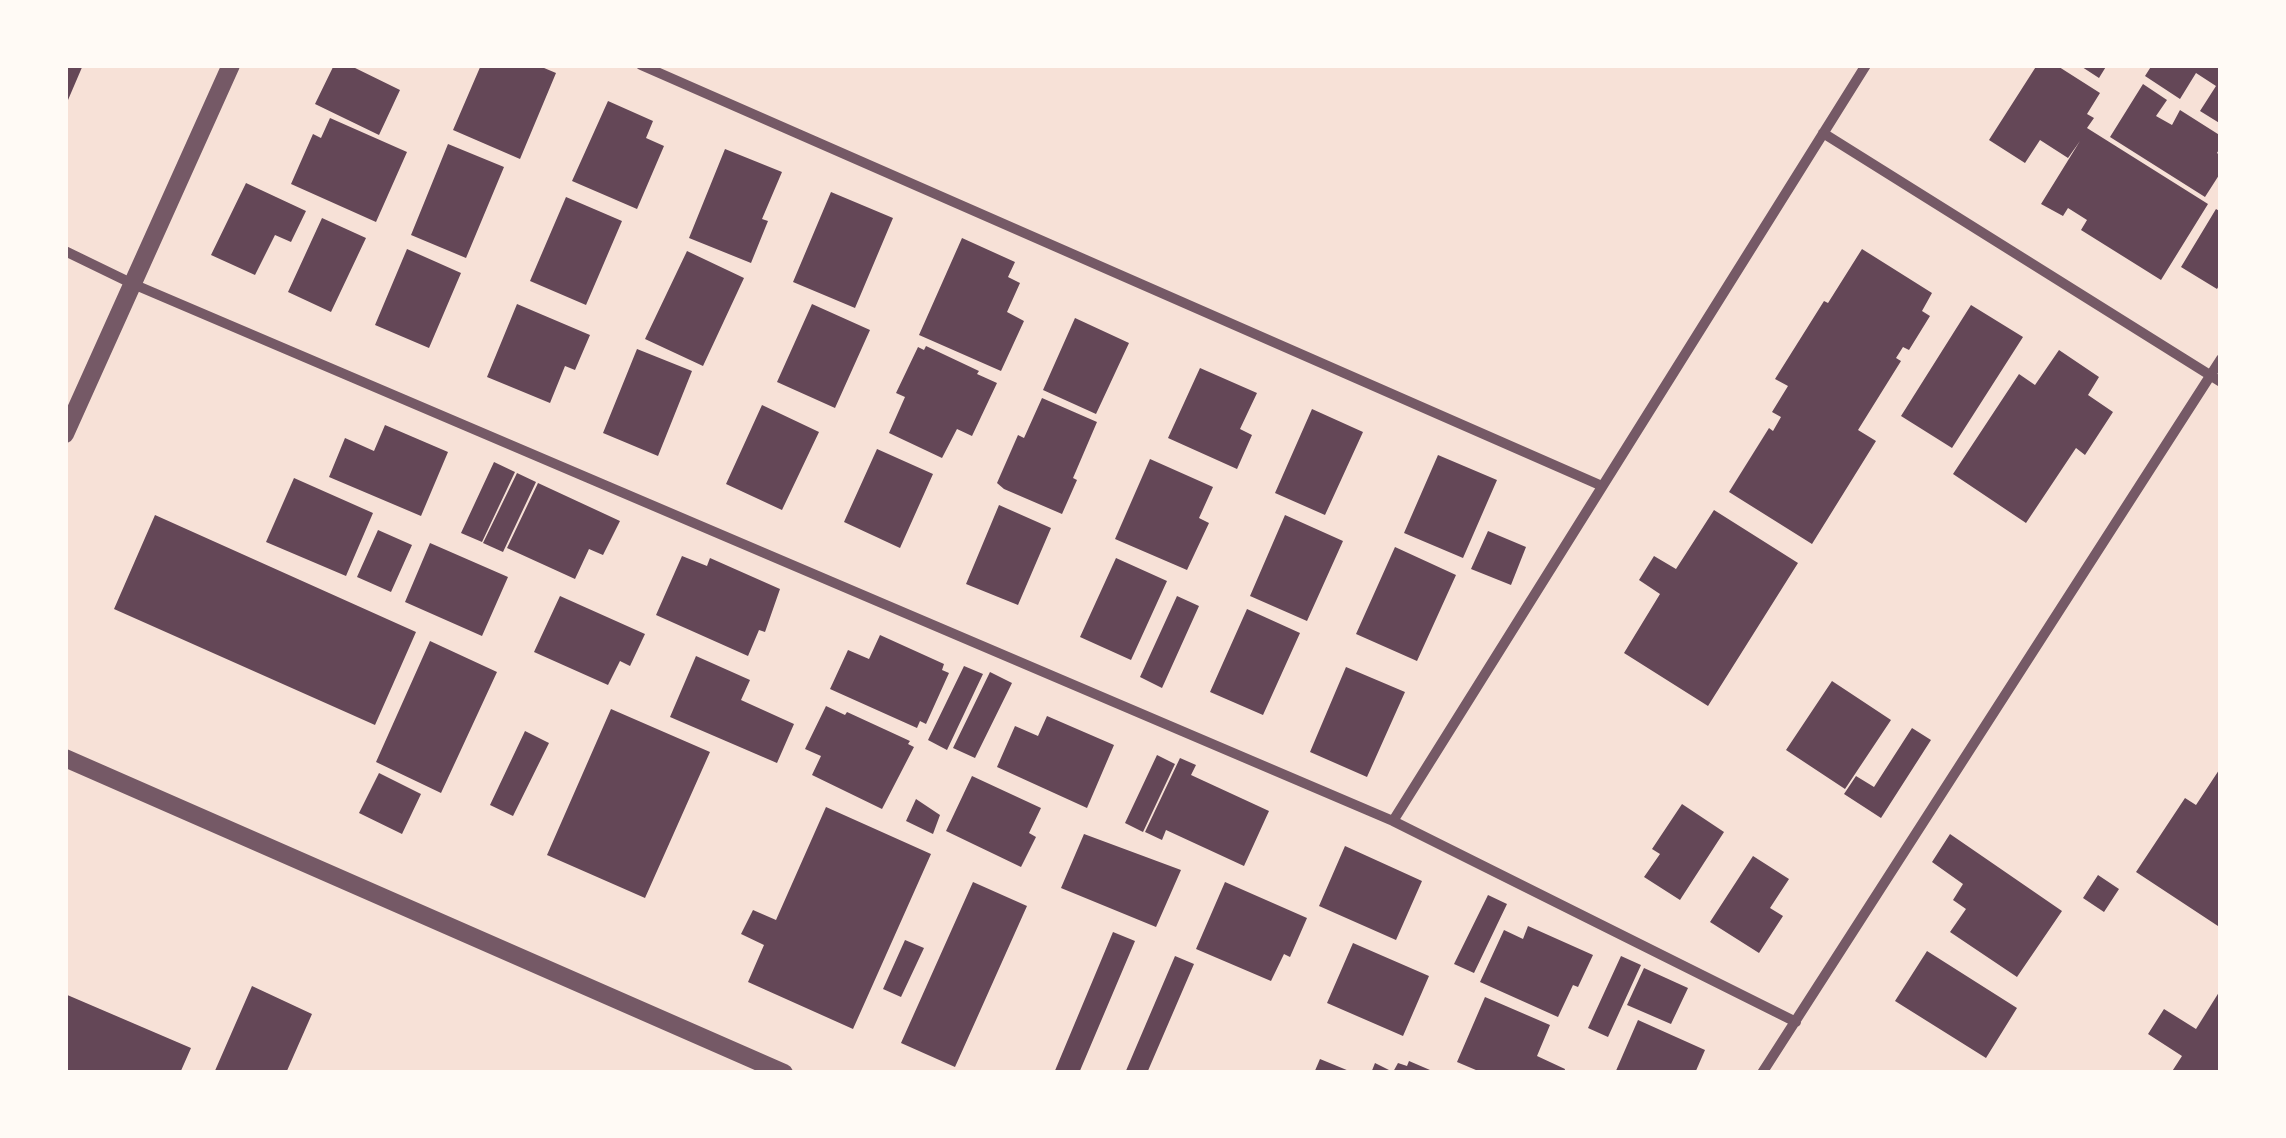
<!DOCTYPE html>
<style>
body{margin:0}
#map{position:relative;width:2286px;height:1138px;overflow:hidden;background:#f7e1d7;font-family:Karla,sans-serif}
canvas{display:block}
.frame{position:absolute;inset:0;border:68px solid #fffaf5;pointer-events:none}
</style>
<div id="map">
<canvas width="2286" height="1138"></canvas>
<div class="frame"></div>
</div>
<script>
const g = document.querySelector('canvas').getContext('2d');
g.lineJoin = 'round';
function fill(path, color) {
  g.fillStyle = color;
  g.fill(path, 'evenodd');
}
function poly(rows) {
  const path = new Path2D();
  for (const r of rows) {
    path.moveTo(r[0], r[1]);
    for (let i = 2; i < r.length; i += 2) path.lineTo(r[i], r[i + 1]);
  }
  return path;
}
function trace(path, color, width, dash) {
  g.strokeStyle = color;
  g.lineWidth = width;
  g.lineCap = dash ? 'butt' : 'round';
  g.setLineDash(dash || []);
  g.stroke(path);
}
const building = poly([
 [65,65,83,65,65,107],
 [334,65,349,65,400,90,379,135,315,104],
 [481,65,537,65,556,73,520,159,453,130],
 [2037,65,2056,65,2100,93,2087,114,2094,118,2087,128,2208,204,2161,280,2081,230,2087,220,2068,208,2063,216,2041,204,2080,141,2068,158,2040,140,2025,163,1989,140],
 [2079,65,2107,65,2099,78],
 [2152,65,2221,65,2221,124,2200,111,2216,86,2196,73,2180,99,2145,76],
 [2143,84,2167,100,2156,116,2172,125,2180,110,2221,136,2221,146,2217,153,2221,156,2221,172,2205,197,2110,137],
 [608,101,653,121,646,138,664,146,637,209,572,181],
 [330,118,407,152,376,222,291,184,313,134,321,138],
 [448,144,504,167,466,258,411,235],
 [725,149,782,172,762,219,768,221,751,263,689,238],
 [246,183,306,211,291,242,275,235,255,275,211,255],
 [831,192,893,218,855,308,793,282],
 [566,197,622,221,586,305,530,281],
 [2216,209,2221,212,2221,282,2217,289,2181,267],
 [322,218,366,238,331,312,288,292],
 [962,238,1015,262,1008,277,1020,283,1007,312,1024,321,1001,371,919,335],
 [407,249,461,273,429,348,375,325],
 [1862,249,1932,293,1922,311,1930,316,1909,350,1903,347,1896,358,1901,361,1858,430,1876,441,1812,544,1729,492,1769,428,1773,431,1781,417,1772,412,1788,386,1775,379,1824,301,1828,303],
 [687,251,744,278,703,366,645,339],
 [517,304,590,335,575,370,565,366,550,403,487,377],
 [812,304,870,330,835,408,777,382],
 [1971,305,2023,337,1952,448,1901,416],
 [1075,318,1129,343,1096,414,1043,390],
 [926,346,979,371,977,374,997,383,972,436,957,429,942,458,889,433,905,397,896,393,918,347,924,350],
 [637,349,692,371,658,456,603,433],
 [2059,350,2099,377,2088,395,2113,412,2085,455,2076,448,2026,523,1953,474,2019,374,2035,385],
 [1200,368,1257,393,1240,429,1252,435,1237,469,1168,438],
 [1042,398,1097,422,1073,478,1077,480,1062,514,1004,489,997,483,1018,435,1024,438],
 [762,405,819,432,782,510,726,484],
 [1312,409,1363,432,1325,515,1275,493],
 [385,425,448,452,421,516,329,477,345,438,374,451],
 [877,449,933,474,900,548,844,522],
 [1438,455,1497,480,1463,558,1404,533],
 [1150,459,1213,487,1199,518,1209,523,1187,570,1115,539],
 [494,462,515,472,482,542,461,533],
 [517,473,536,482,503,552,483,543],
 [294,478,373,513,346,576,266,542],
 [538,483,620,521,603,555,589,549,575,579,507,548],
 [999,505,1051,528,1018,605,966,584],
 [1714,510,1798,563,1708,706,1624,653,1660,594,1639,580,1654,556,1676,569],
 [155,515,416,632,375,725,114,609],
 [1285,515,1343,541,1307,621,1250,596],
 [378,530,412,545,391,592,357,577],
 [1488,531,1526,547,1511,585,1471,569],
 [430,543,508,577,482,636,405,602],
 [1395,547,1456,575,1417,661,1356,634],
 [682,556,707,566,710,558,780,589,765,632,759,630,748,656,656,615],
 [1116,558,1167,581,1131,660,1080,637],
 [560,596,645,634,630,666,620,661,608,685,534,652],
 [1177,596,1199,606,1162,688,1140,677],
 [1247,609,1300,633,1263,715,1210,692],
 [880,635,944,664,942,670,949,673,926,724,920,721,917,728,830,689,848,650,869,659],
 [430,641,497,672,441,793,376,762],
 [696,656,750,680,741,700,794,724,777,763,670,717],
 [964,666,983,674,947,750,928,740],
 [1346,667,1405,692,1367,777,1310,752],
 [990,672,1012,683,975,758,953,748],
 [1832,681,1891,720,1845,789,1786,750],
 [826,706,845,715,847,712,910,741,908,744,914,747,882,809,812,775,821,756,805,749],
 [611,709,710,752,645,898,547,855],
 [1047,716,1114,745,1087,808,997,767,1015,726,1038,736],
 [1912,728,1931,740,1881,818,1844,794,1856,776,1874,787],
 [525,731,549,743,513,816,490,805],
 [1157,755,1175,764,1143,832,1125,823],
 [1180,758,1196,765,1191,775,1269,811,1244,866,1166,830,1162,840,1145,832],
 [2221,767,2221,928,2136,872,2185,798,2196,805],
 [379,773,421,794,402,834,359,813],
 [972,776,1041,808,1029,833,1036,837,1021,867,946,831],
 [916,799,940,815,933,834,906,821],
 [1682,804,1724,832,1680,900,1644,877,1660,854,1652,849],
 [826,807,931,854,853,1029,748,982,764,945,741,934,753,910,776,920],
 [1084,834,1181,870,1156,927,1061,888],
 [1950,834,2062,911,2017,977,1950,932,1966,909,1953,900,1963,884,1932,862],
 [1345,846,1422,881,1396,940,1319,906],
 [1753,856,1789,879,1770,908,1783,916,1759,953,1710,922],
 [2098,875,2119,889,2104,912,2083,898],
 [973,882,1027,906,955,1067,901,1043],
 [1225,882,1307,918,1290,957,1284,954,1271,981,1196,949],
 [1488,895,1507,904,1474,973,1454,964],
 [1528,926,1593,955,1578,987,1573,985,1558,1017,1480,982,1504,930,1523,939],
 [1113,932,1135,941,1079,1073,1054,1073],
 [905,940,924,948,901,997,883,989],
 [1353,943,1429,976,1403,1036,1327,1003],
 [1927,951,2017,1008,1986,1058,1895,1001],
 [1175,956,1194,964,1147,1073,1125,1073],
 [1621,956,1641,965,1608,1037,1588,1028],
 [1644,968,1688,988,1671,1024,1627,1005],
 [252,986,312,1014,286,1073,214,1073],
 [2221,989,2221,1073,2171,1073,2182,1056,2148,1034,2164,1009,2196,1029],
 [65,994,191,1048,180,1073,65,1073],
 [1485,997,1550,1025,1537,1056,1565,1069,1564,1073,1483,1073,1457,1062],
 [1638,1020,1705,1050,1695,1073,1615,1073],
 [1320,1059,1354,1073,1314,1073],
 [1409,1061,1437,1073,1371,1073,1375,1063,1393,1072,1398,1063,1407,1066]
]);
const minor = poly([
 [641,65,1602,486],
 [1823,133,2221,382],
 [65,251,133,284,1393,821,1796,1022],
 [1393,821,1866,65],
 [1762,1073,2221,359]
]);
const tertiary = poly([
 [65,434,231,65],
 [65,758,784,1073]
]);
fill(building, '#644757');
trace(minor, '#755966', 10);
trace(tertiary, '#755966', 18);
</script>
